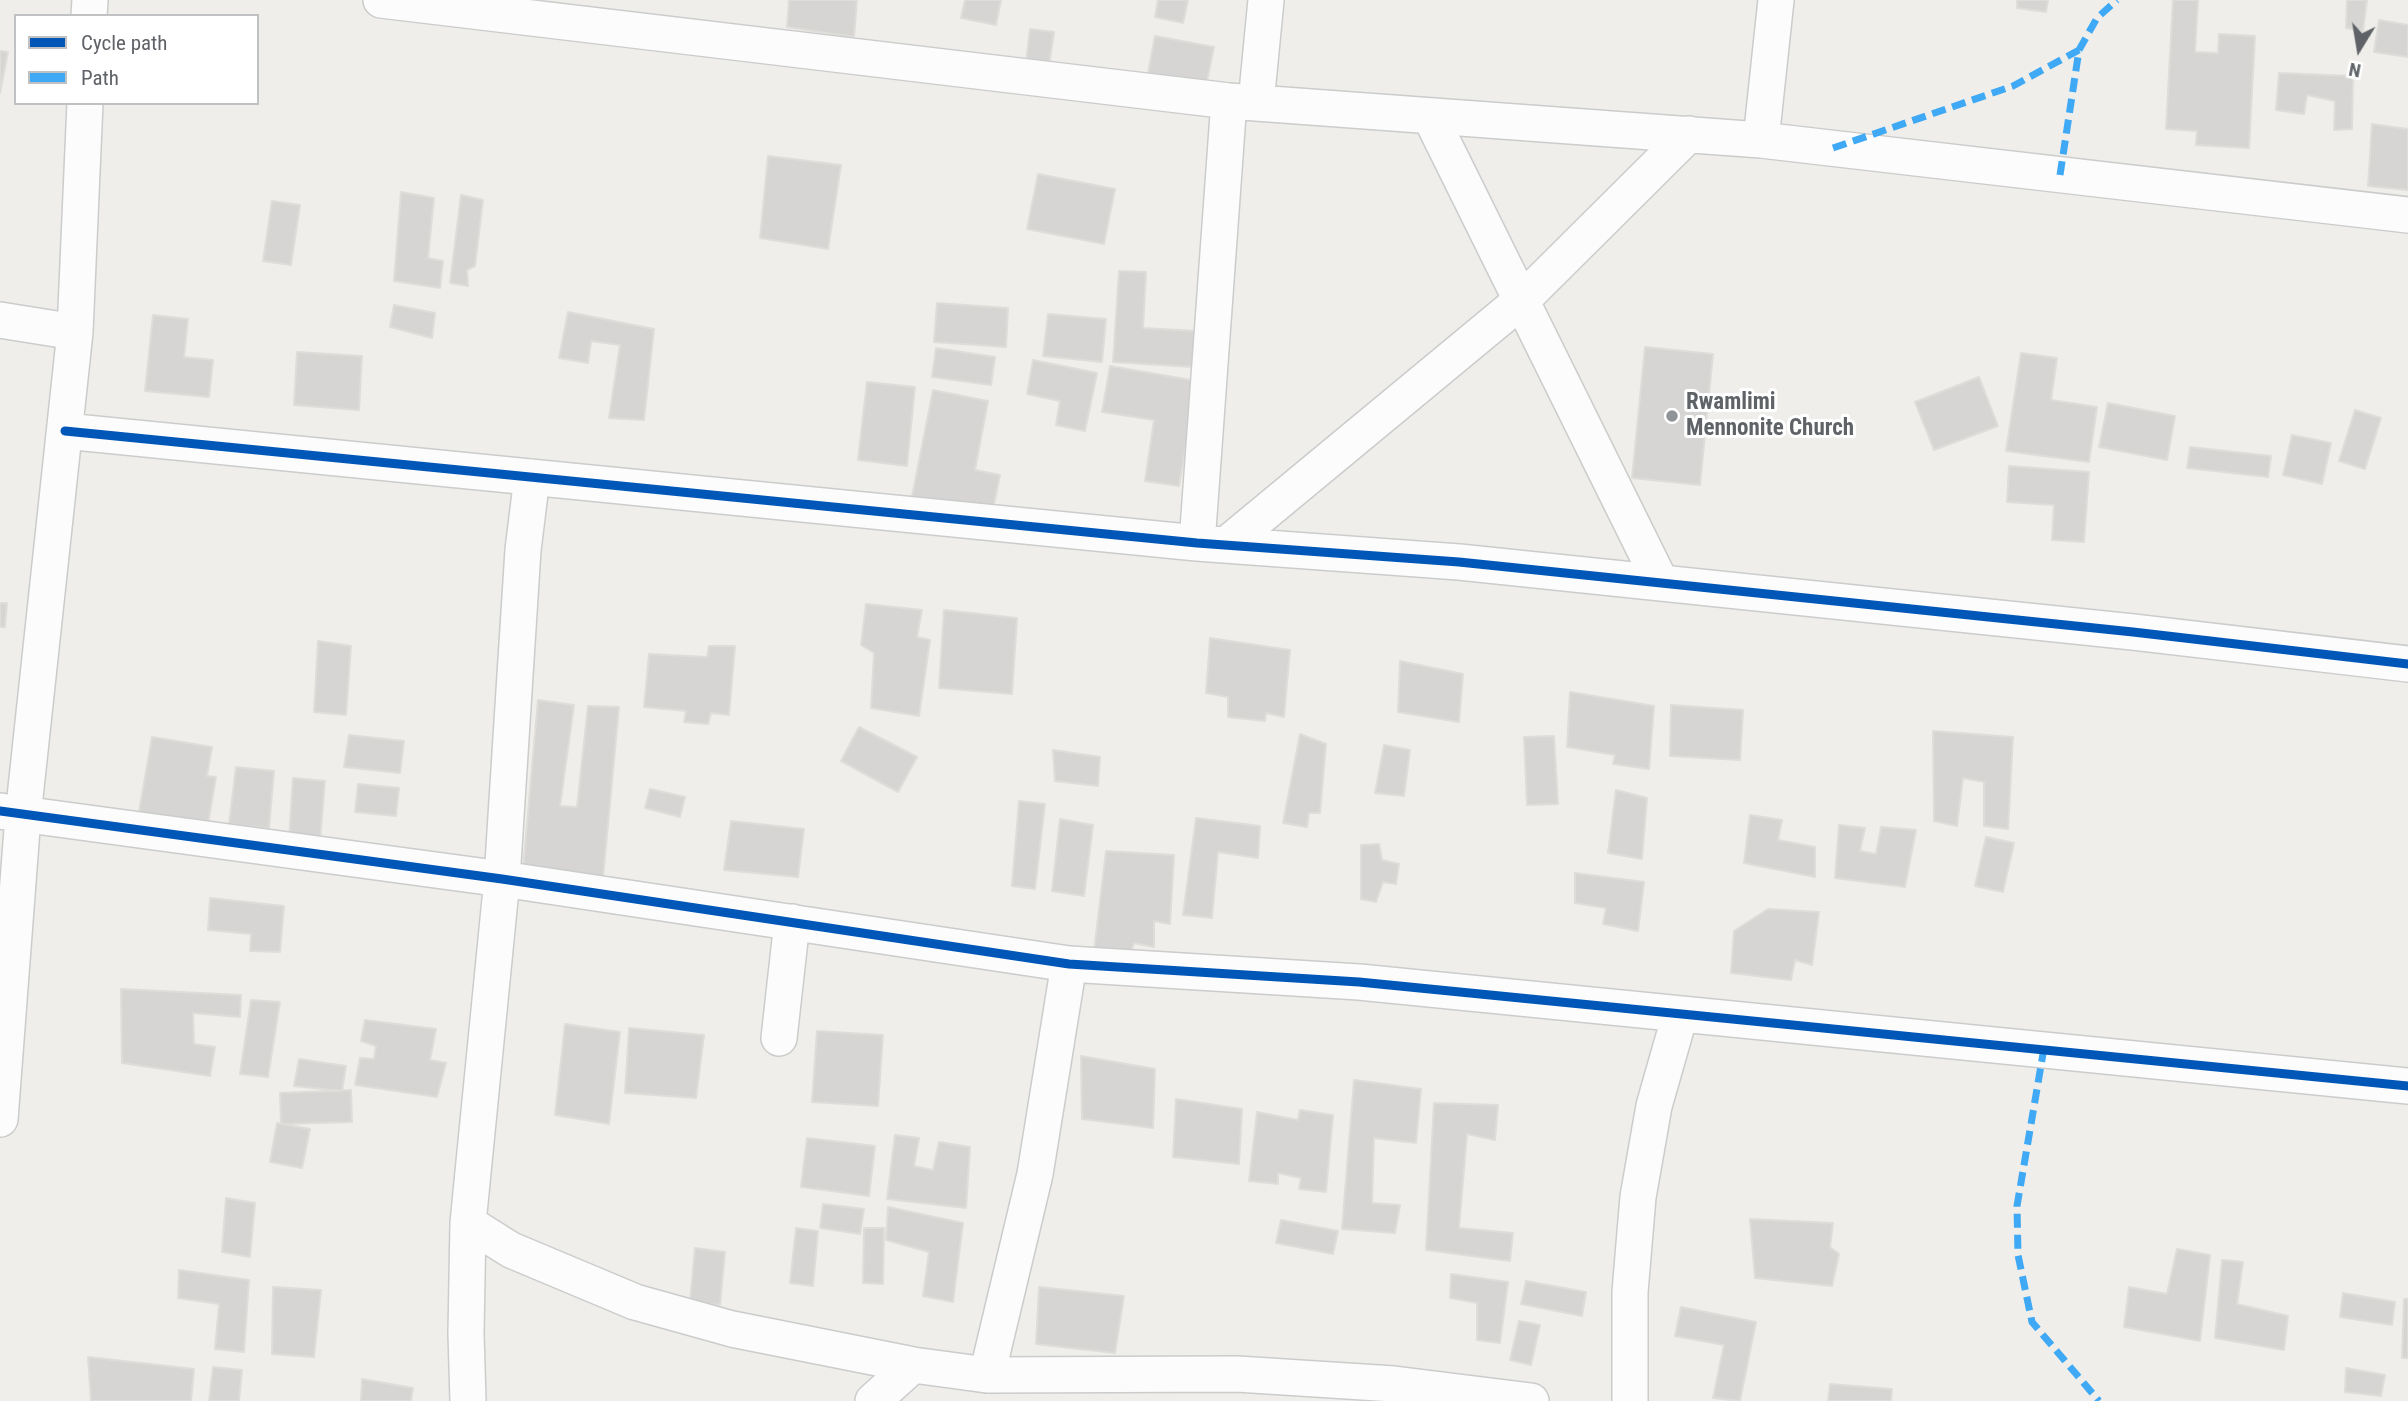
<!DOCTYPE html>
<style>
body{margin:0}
#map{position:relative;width:2408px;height:1401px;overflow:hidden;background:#efeeea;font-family:"Roboto Condensed",sans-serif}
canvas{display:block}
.legend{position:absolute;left:14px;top:14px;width:245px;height:91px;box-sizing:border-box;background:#fff;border:2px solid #bfc1c3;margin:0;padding:9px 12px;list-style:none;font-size:21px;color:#5f6368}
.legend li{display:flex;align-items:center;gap:14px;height:35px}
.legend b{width:35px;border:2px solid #bfc1c3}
.north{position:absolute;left:2324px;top:14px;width:70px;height:70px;-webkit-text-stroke:5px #fff;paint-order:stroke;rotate:191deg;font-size:19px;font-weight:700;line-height:28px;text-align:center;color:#5f6368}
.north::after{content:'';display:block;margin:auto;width:24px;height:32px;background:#5f6368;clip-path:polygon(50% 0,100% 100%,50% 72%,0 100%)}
</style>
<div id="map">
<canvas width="2408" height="1401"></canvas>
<ul class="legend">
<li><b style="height:9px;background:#0057b8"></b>Cycle path</li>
<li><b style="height:9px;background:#3fa9f5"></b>Path</li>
</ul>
<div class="north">N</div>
</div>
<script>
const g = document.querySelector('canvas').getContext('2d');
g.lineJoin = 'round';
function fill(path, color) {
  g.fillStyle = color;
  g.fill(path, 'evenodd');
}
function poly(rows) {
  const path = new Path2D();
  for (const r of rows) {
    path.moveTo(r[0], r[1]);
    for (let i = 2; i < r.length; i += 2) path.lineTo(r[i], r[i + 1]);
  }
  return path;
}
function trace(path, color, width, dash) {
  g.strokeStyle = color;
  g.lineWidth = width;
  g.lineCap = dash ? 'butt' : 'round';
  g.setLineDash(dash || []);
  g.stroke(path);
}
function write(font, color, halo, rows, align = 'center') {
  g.font = font + ' "Roboto Condensed",sans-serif';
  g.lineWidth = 6;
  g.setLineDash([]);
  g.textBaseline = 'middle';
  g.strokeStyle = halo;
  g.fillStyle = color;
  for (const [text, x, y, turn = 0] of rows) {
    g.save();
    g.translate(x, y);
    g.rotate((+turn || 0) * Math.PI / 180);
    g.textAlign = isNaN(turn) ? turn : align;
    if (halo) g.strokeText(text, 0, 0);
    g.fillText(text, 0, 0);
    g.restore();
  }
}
const building = poly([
 [789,0,857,0,854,37,787,27,789,0],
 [965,0,1001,0,996,25,961,18,965,0],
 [1158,0,1188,0,1183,23,1155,17,1158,0],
 [2017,0,2048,0,2046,12,2017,8,2017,0],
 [2173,0,2198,0,2195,52,2218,53,2219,34,2255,36,2249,148,2196,145,2197,131,2166,129,2173,0],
 [2347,0,2367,0,2363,31,2346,28,2347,0],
 [2379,20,2408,25,2408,57,2374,52,2379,20],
 [1030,29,1054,32,1049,65,1026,62,1030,29],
 [1155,36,1214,47,1204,95,1146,84,1155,36],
 [0,51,8,52,0,93,0,51],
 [2279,73,2353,76,2352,129,2334,130,2335,101,2307,95,2304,114,2276,110,2279,73],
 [2372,124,2408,129,2408,190,2368,186,2372,124],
 [768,156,841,165,828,249,760,238,768,156],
 [1038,174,1115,189,1104,244,1027,229,1038,174],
 [401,192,434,198,428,258,443,261,440,288,394,281,401,192],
 [461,195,483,200,475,266,467,270,468,286,450,283,461,195],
 [272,201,300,205,291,265,263,261,272,201],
 [1119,271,1146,272,1143,328,1196,331,1193,367,1113,362,1119,271],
 [937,303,1008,308,1006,347,934,342,937,303],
 [394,305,435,313,432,338,390,327,394,305],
 [568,312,654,329,644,420,609,418,620,345,591,341,588,363,559,358,568,312],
 [1048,314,1106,319,1102,362,1043,356,1048,314],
 [153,315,188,319,184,357,213,360,209,397,145,391,153,315],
 [1645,347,1713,354,1700,485,1632,478,1645,347],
 [936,348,995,357,991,385,932,377,936,348],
 [297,352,362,356,359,410,294,405,297,352],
 [2021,353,2057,358,2051,400,2097,407,2089,462,2006,451,2021,353],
 [1033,360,1097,373,1085,431,1056,425,1060,401,1027,394,1033,360],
 [1110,366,1197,381,1179,486,1145,481,1154,420,1102,412,1110,366],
 [1979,377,1998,426,1934,450,1915,402,1979,377],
 [867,382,915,387,907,466,858,460,867,382],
 [933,390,988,401,975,470,1000,475,988,533,908,517,933,390],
 [2108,403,2175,416,2167,460,2099,447,2108,403],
 [2355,410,2381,418,2365,469,2339,461,2355,410],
 [2292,435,2331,443,2322,484,2283,475,2292,435],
 [2190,447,2271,456,2268,477,2187,468,2190,447],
 [2009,466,2089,472,2084,542,2052,540,2054,505,2007,502,2009,466],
 [0,603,7,603,5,627,0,627,0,603],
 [866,604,922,610,917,637,930,640,919,716,871,708,874,653,861,645,866,604],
 [944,610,1017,618,1012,694,939,688,944,610],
 [1210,638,1290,650,1284,717,1266,713,1265,721,1228,717,1228,697,1206,693,1210,638],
 [318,641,351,646,346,715,314,712,318,641],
 [709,646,735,646,729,715,711,713,708,724,684,722,686,711,644,707,649,654,707,657,709,646],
 [1400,661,1463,674,1459,722,1398,712,1400,661],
 [1570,692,1654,706,1649,769,1613,764,1615,755,1567,747,1570,692],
 [538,700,574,705,560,806,577,807,588,706,619,707,603,878,523,869,538,700],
 [1671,705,1743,710,1740,760,1670,756,1671,705],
 [859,727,917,757,898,792,841,761,859,727],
 [1933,731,2013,737,2008,829,1984,826,1984,782,1963,778,1957,826,1934,821,1933,731],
 [1300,734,1326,744,1320,813,1309,813,1307,827,1283,823,1300,734],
 [349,735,404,741,400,773,344,767,349,735],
 [1554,736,1558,804,1527,805,1524,737,1554,736],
 [152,737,212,747,207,776,216,777,208,824,139,812,152,737],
 [1384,745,1410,750,1404,796,1375,793,1384,745],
 [1053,750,1100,757,1098,786,1055,781,1053,750],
 [236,767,274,771,269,828,229,824,236,767],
 [293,778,325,781,320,841,289,839,293,778],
 [358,784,399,788,396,816,355,812,358,784],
 [650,789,685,797,680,817,645,808,650,789],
 [1616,790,1647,798,1642,859,1608,853,1616,790],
 [1019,801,1045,804,1035,889,1012,886,1019,801],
 [1750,815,1782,820,1778,840,1815,847,1815,877,1744,863,1750,815],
 [1196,818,1260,826,1258,858,1218,852,1212,918,1183,915,1196,818],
 [1060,819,1093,825,1084,896,1052,891,1060,819],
 [731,821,804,829,798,877,724,870,731,821],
 [1839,825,1865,828,1860,851,1876,854,1881,827,1916,830,1905,887,1835,878,1839,825],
 [1986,837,2014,843,2003,892,1975,886,1986,837],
 [1379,844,1382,860,1399,864,1396,884,1383,882,1376,902,1361,899,1361,845,1379,844],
 [1106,851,1174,855,1170,924,1154,921,1154,947,1134,943,1129,958,1094,951,1106,851],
 [1575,873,1644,882,1638,931,1603,924,1606,908,1575,903,1575,873],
 [210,898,284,906,280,952,250,951,251,934,208,930,210,898],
 [1768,909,1819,912,1812,965,1795,960,1791,980,1731,973,1734,931,1768,909],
 [121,989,241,995,240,1017,193,1013,194,1044,215,1047,210,1076,122,1063,121,989],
 [251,1000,280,1002,268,1077,240,1074,251,1000],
 [365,1020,436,1029,430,1060,446,1063,437,1097,355,1085,360,1058,374,1059,376,1046,361,1041,365,1020],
 [565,1024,620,1032,609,1124,555,1115,565,1024],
 [629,1028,704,1035,696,1098,625,1093,629,1028],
 [817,1031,883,1035,878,1106,812,1102,817,1031],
 [1081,1056,1155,1069,1153,1128,1082,1119,1081,1056],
 [299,1059,346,1066,342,1091,294,1086,299,1059],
 [1354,1080,1421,1089,1416,1143,1374,1138,1372,1203,1400,1205,1395,1233,1342,1229,1354,1080],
 [351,1090,352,1122,281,1124,280,1093,351,1090],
 [1176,1099,1242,1109,1239,1164,1173,1157,1176,1099],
 [1434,1103,1498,1105,1495,1140,1467,1134,1459,1228,1513,1233,1510,1261,1426,1250,1434,1103],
 [1300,1110,1333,1115,1326,1192,1299,1189,1301,1178,1278,1173,1278,1184,1249,1181,1257,1112,1298,1120,1300,1110],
 [277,1123,310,1129,302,1168,270,1162,277,1123],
 [895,1135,919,1138,914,1166,933,1170,939,1142,970,1147,966,1208,887,1199,895,1135],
 [807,1138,875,1146,869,1196,801,1187,807,1138],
 [226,1198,255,1203,250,1257,222,1252,226,1198],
 [823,1204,864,1209,860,1234,820,1228,823,1204],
 [888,1207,963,1223,953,1302,923,1296,929,1252,886,1240,888,1207],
 [1750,1219,1833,1223,1830,1247,1839,1254,1832,1286,1755,1278,1750,1219],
 [1281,1220,1338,1231,1333,1254,1276,1243,1281,1220],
 [796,1228,818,1231,813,1286,790,1283,796,1228],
 [864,1228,884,1228,883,1284,863,1283,864,1228],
 [695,1248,725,1252,720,1305,690,1302,695,1248],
 [2177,1249,2210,1255,2200,1341,2124,1327,2129,1287,2167,1294,2177,1249],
 [2222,1260,2243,1262,2237,1304,2288,1316,2284,1350,2215,1338,2222,1260],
 [179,1270,249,1280,244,1352,215,1349,219,1304,178,1298,179,1270],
 [1451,1274,1508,1282,1500,1343,1477,1340,1477,1303,1450,1298,1451,1274],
 [1526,1281,1586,1292,1582,1316,1521,1304,1526,1281],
 [273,1287,321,1290,314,1357,272,1354,273,1287],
 [1039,1287,1124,1296,1115,1353,1036,1344,1039,1287],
 [2343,1293,2395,1302,2392,1325,2340,1317,2343,1293],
 [2404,1299,2408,1299,2408,1358,2402,1358,2404,1299],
 [1681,1307,1756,1322,1740,1401,1713,1398,1724,1345,1675,1336,1681,1307],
 [1519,1321,1540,1325,1531,1365,1510,1360,1519,1321],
 [88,1357,194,1369,191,1401,91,1401,88,1357],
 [213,1367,242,1370,239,1401,209,1401,213,1367],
 [2346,1368,2385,1375,2381,1396,2345,1392,2346,1368],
 [362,1379,413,1388,411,1401,361,1401,362,1379],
 [1830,1384,1892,1389,1891,1401,1828,1401,1830,1384]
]);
const minor = poly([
 [381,0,1229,101,1761,140,2408,215],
 [89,16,90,0],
 [1256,103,1266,0],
 [1430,116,1661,583],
 [1761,140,1776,0],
 [0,320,75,332],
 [65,431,1197,543,1459,562,2133,632,2408,664],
 [1197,543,1229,101],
 [1226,545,1522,300,1689,134],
 [0,811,502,879,1069,964,1359,982,2408,1086],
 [779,1038,792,922],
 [0,1119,23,816,75,332,85,103],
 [468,1223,511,1250,635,1302,732,1329,913,1365,987,1375,1237,1374,1394,1384,1531,1401],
 [987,1375,1035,1174,1069,964],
 [468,1401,466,1333,468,1223,502,879,523,550,532,477],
 [873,1401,913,1365],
 [1630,1401,1630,1292,1638,1197,1654,1106,1680,1015]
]);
const quiet = poly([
 [1833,148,2013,86,2079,50],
 [2060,175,2079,50,2097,18,2117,0],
 [2044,1048,2017,1206,2018,1255,2032,1322,2099,1401]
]);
const cycleway = poly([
 [65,431,1197,543,1459,562,2133,632,2408,664],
 [0,811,502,879,1069,964,1359,982,2408,1086]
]);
const markers = [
 [1672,416,7,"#919496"]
];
const poiNames = [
 ["Rwamlimi",1686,403],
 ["Mennonite Church",1686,429]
];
fill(building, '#d6d5d3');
trace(building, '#deddd9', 2);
trace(minor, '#cbcccc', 38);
trace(minor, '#fdfcfc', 35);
trace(quiet, '#3fa9f5', 7, [14, 7]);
trace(cycleway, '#0057b8', 9);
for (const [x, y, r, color] of markers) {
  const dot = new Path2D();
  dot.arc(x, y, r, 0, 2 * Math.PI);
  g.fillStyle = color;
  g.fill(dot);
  trace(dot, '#fff', 2.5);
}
write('bold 23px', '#5f6368', '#fff', poiNames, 'left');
</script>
